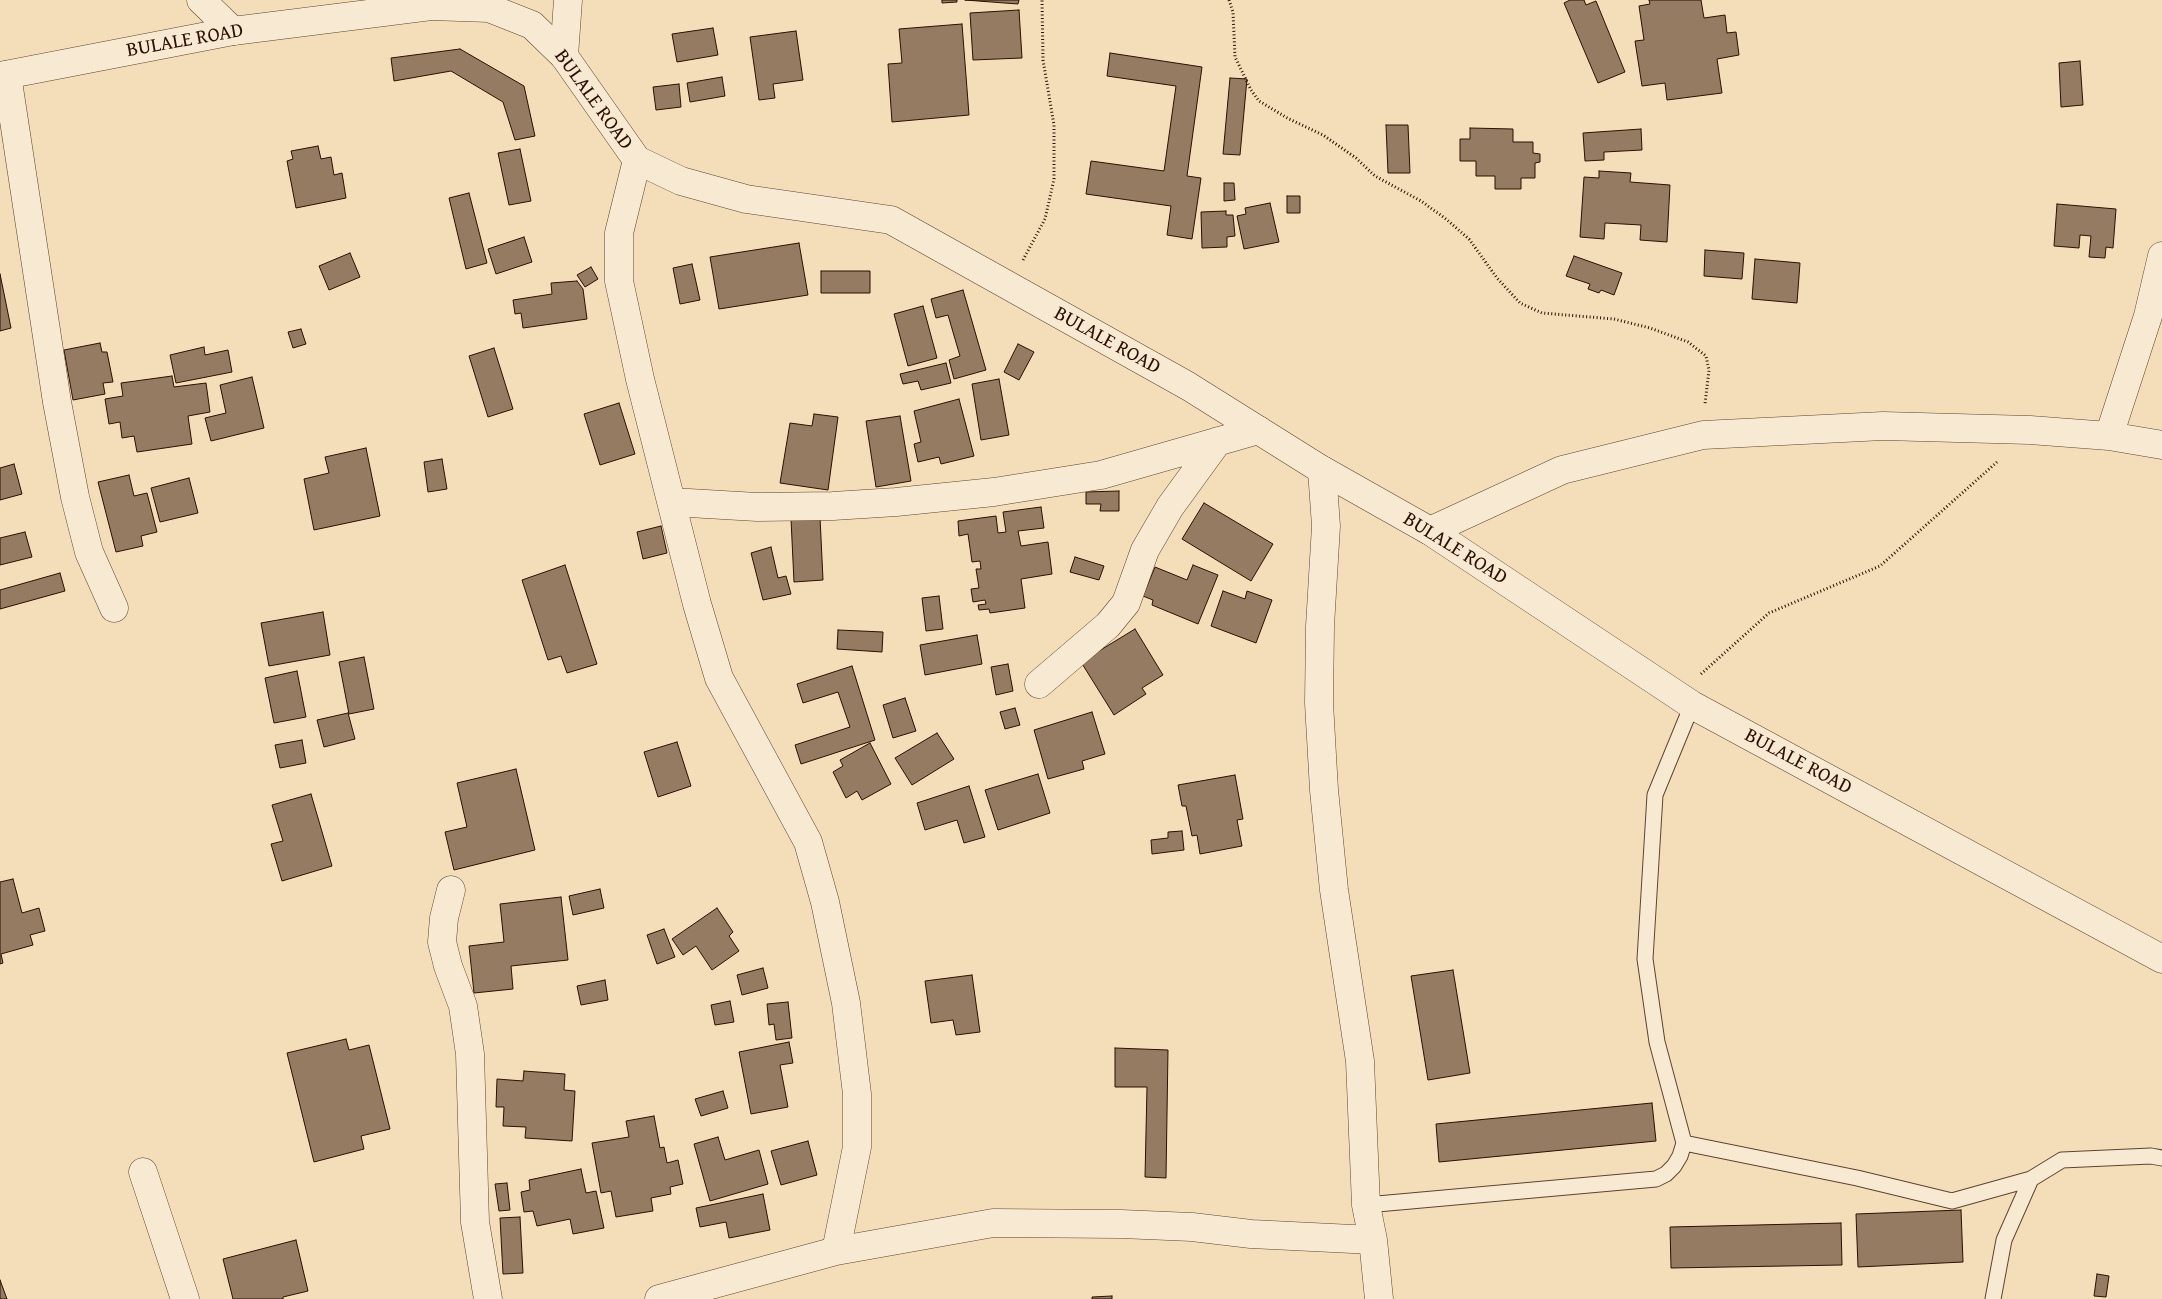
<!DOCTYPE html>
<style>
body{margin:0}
canvas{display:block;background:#f4deb9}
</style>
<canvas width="2162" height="1299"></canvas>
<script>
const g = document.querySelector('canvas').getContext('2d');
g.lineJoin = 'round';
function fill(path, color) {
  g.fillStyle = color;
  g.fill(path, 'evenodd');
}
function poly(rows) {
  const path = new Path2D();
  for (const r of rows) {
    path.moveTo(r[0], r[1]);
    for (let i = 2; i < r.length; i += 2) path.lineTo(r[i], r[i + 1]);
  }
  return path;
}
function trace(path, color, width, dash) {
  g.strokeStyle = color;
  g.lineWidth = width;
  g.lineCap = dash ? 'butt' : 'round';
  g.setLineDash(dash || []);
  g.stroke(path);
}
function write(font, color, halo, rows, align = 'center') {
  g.font = font + ' "Gentium Book Plus",serif';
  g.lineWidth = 5;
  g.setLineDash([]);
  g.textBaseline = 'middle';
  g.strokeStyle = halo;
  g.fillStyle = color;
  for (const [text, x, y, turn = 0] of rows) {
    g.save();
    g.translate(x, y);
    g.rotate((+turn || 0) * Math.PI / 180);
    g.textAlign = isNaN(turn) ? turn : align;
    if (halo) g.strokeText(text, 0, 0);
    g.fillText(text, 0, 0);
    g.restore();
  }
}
const building = poly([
 [942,0,957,0,957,2,942,3,942,0],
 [965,0,1019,0,1018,4,965,0],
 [1570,0,1584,0,1586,5,1596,1,1625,72,1598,83,1564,3,1570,0],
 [1649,0,1701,0,1704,18,1725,15,1727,33,1736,32,1739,55,1717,59,1722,93,1667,100,1665,83,1642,86,1635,41,1644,40,1639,6,1650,4,1649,0],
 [1019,10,1022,58,973,60,970,13,1019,10],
 [962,24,969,115,892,122,888,64,902,63,899,29,962,24],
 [713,28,718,55,677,62,672,34,713,28],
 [796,31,803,80,773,84,775,98,759,100,750,37,796,31],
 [460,49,524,86,535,136,515,140,503,102,451,71,394,81,391,58,460,49],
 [1110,53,1202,67,1187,176,1201,178,1192,239,1167,235,1171,206,1086,194,1091,161,1164,171,1176,86,1107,76,1110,53],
 [2080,61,2083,105,2061,107,2059,63,2080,61],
 [722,77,725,96,690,102,687,83,722,77],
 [1230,78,1247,79,1240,155,1223,154,1230,78],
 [679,84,681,107,656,110,653,87,679,84],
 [1386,125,1408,125,1410,173,1388,173,1386,125],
 [1470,128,1513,129,1513,142,1533,142,1533,153,1540,154,1540,162,1535,163,1535,178,1521,178,1521,189,1495,189,1495,176,1476,176,1476,161,1460,161,1460,139,1470,139,1470,128],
 [1641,129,1642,150,1604,152,1604,160,1585,161,1583,133,1641,129],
 [318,146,321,159,331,157,334,175,342,173,346,198,296,208,287,161,293,159,291,151,318,146],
 [520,149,531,201,509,205,498,153,520,149],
 [1599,171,1631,173,1630,182,1670,185,1667,242,1640,240,1641,225,1605,223,1604,239,1580,237,1584,177,1599,178,1599,171],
 [1224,183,1234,183,1235,200,1224,201,1224,183],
 [469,193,487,263,466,269,449,198,469,193],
 [1287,196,1300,196,1300,213,1287,213,1287,196],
 [1270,203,1279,242,1244,249,1237,216,1246,214,1245,208,1270,203],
 [2057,204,2116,209,2113,248,2106,247,2105,258,2089,257,2091,236,2080,235,2079,248,2054,246,2057,204],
 [1226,211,1226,215,1233,215,1235,236,1227,237,1227,247,1202,248,1201,212,1226,211],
 [524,237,532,262,496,274,488,249,524,237],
 [799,243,808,295,719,309,710,257,799,243],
 [1705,250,1744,253,1742,279,1704,276,1705,250],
 [350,253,360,277,329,290,319,266,350,253],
 [1574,256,1622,273,1614,295,1601,290,1599,293,1588,289,1590,284,1566,276,1574,256],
 [1755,259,1800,263,1797,303,1752,299,1755,259],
 [692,264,700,300,680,304,673,268,692,264],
 [591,267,598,279,585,287,577,275,591,267],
 [821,271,870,271,870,293,821,293,821,271],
 [0,274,11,328,0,331,0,274],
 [577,281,583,289,587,319,523,328,521,313,515,314,513,300,552,294,551,283,577,281],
 [963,290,986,370,954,379,949,360,960,356,948,315,936,318,931,299,963,290],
 [923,306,937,358,908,366,894,314,923,306],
 [301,329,306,344,293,348,288,332,301,329],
 [100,343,102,352,107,352,113,382,103,383,105,394,73,400,64,350,100,343],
 [1018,344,1034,352,1019,380,1004,372,1018,344],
 [204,347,205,355,228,350,232,372,176,383,170,355,204,347],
 [494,348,513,409,488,417,469,356,494,348],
 [946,363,951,383,921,390,918,381,903,384,900,374,946,363],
 [172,376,174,387,206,383,210,412,188,416,192,444,137,452,134,436,122,438,120,422,109,424,105,399,123,396,121,383,172,376],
 [252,377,264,428,211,441,205,418,226,413,220,385,252,377],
 [999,379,1009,435,981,440,972,384,999,379],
 [959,399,974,456,941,464,939,457,918,462,914,444,921,442,914,411,959,399],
 [619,403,635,454,600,465,584,414,619,403],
 [814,414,838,417,828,490,780,483,790,423,812,426,814,414],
 [900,416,911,481,876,487,866,421,900,416],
 [366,448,380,516,314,530,304,479,329,473,325,457,366,448],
 [442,459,447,489,428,492,424,462,442,459],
 [14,464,22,494,0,500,0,468,14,464],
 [129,475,134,496,147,493,157,532,141,536,143,546,116,552,98,482,129,475],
 [189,478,198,513,160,522,151,488,189,478],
 [1119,491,1119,511,1100,511,1101,504,1086,504,1086,492,1119,491],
 [1204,503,1273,544,1251,581,1182,539,1204,503],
 [1041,507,1044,528,1018,531,1021,546,1048,542,1052,574,1021,579,1025,608,990,613,989,609,979,610,978,605,986,604,985,600,973,602,971,589,979,588,976,569,981,569,980,561,972,562,968,534,959,536,958,521,996,516,998,533,1006,532,1003,512,1041,507],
 [820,517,823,580,794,582,791,519,820,517],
 [661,526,667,553,643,559,637,532,661,526],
 [25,532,32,557,0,565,0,538,25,532],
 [771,547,778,578,786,576,791,594,763,600,751,553,771,547],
 [1075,557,1104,566,1099,580,1070,572,1075,557],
 [565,565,597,664,567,673,561,656,548,660,522,580,565,565],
 [1193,565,1218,575,1198,624,1152,605,1153,600,1143,596,1155,567,1187,580,1193,565],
 [60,573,65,591,0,609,0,590,60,573],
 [1223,591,1245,599,1247,591,1272,600,1256,643,1211,626,1223,591],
 [939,596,943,629,926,631,922,598,939,596],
 [323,612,330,655,269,666,261,623,323,612],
 [1135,629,1163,675,1142,688,1146,694,1114,715,1081,662,1135,629],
 [838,630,883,632,882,652,837,649,838,630],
 [977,635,982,664,925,675,920,645,977,635],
 [364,657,374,709,349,714,339,662,364,657],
 [1008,664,1013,691,996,695,991,667,1008,664],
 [852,666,875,740,801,764,795,745,850,727,838,692,803,703,797,684,852,666],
 [297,671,306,717,274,723,265,678,297,671],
 [905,698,916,731,893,738,883,705,905,698],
 [1015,708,1020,725,1005,729,1000,712,1015,708],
 [1092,712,1105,754,1082,761,1084,769,1048,779,1034,730,1092,712],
 [348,713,355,739,324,747,317,720,348,713],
 [937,733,954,759,912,785,895,758,937,733],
 [302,740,306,763,280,768,275,745,302,740],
 [677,742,691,786,658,797,644,752,677,742],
 [870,743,891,784,862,800,857,791,846,798,833,772,843,766,840,760,870,743],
 [516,769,535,850,454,870,445,832,467,827,457,783,516,769],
 [1038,774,1050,813,998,830,985,790,1038,774],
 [1235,775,1243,819,1237,820,1242,846,1200,854,1197,835,1192,836,1186,806,1182,806,1178,785,1235,775],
 [969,786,985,837,964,843,957,820,925,830,917,803,969,786],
 [311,794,332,866,282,881,271,844,283,841,272,805,311,794],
 [1182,831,1184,850,1152,854,1151,840,1168,838,1168,832,1182,831],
 [13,879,22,913,39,908,45,931,30,935,33,945,1,954,3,963,0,964,0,882,13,879],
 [600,889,604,908,573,915,569,896,600,889],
 [561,897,568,960,511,966,513,989,474,993,469,946,504,942,500,904,561,897],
 [717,908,733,932,729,936,739,951,712,970,696,946,683,955,672,939,717,908],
 [664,929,675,957,657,964,647,935,664,929],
 [763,968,768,988,742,995,737,975,763,968],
 [1453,970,1470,1073,1428,1080,1411,976,1453,970],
 [972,975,980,1032,956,1035,953,1020,931,1023,925,981,972,975],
 [605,980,608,1000,581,1005,577,986,605,980],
 [730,1001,734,1022,715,1025,711,1005,730,1001],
 [788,1002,792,1038,776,1040,774,1024,769,1025,767,1004,788,1002],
 [346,1039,349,1050,369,1045,390,1129,361,1136,364,1149,314,1162,287,1053,346,1039],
 [789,1042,793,1063,780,1065,788,1107,751,1114,739,1052,789,1042],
 [1115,1048,1168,1050,1166,1178,1145,1177,1147,1087,1115,1087,1115,1048],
 [524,1071,565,1074,564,1090,575,1091,572,1141,525,1138,526,1127,503,1126,504,1107,496,1107,497,1079,523,1081,524,1071],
 [723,1091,728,1108,701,1116,695,1099,723,1091],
 [1652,1103,1656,1141,1439,1162,1436,1124,1652,1103],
 [654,1116,660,1148,664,1147,667,1163,678,1160,683,1184,670,1187,671,1194,651,1198,653,1211,616,1217,611,1191,601,1193,592,1143,629,1137,626,1121,654,1116],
 [718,1137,725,1160,759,1150,768,1184,710,1201,694,1144,718,1137],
 [808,1141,817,1175,781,1185,771,1151,808,1141],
 [581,1169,586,1193,596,1191,604,1228,573,1234,570,1219,537,1226,533,1211,524,1212,521,1192,530,1190,529,1180,581,1169],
 [507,1183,510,1210,499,1211,495,1184,507,1183],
 [763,1194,770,1230,729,1238,726,1222,700,1227,696,1208,763,1194],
 [1961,1210,1963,1262,1858,1267,1856,1214,1961,1210],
 [520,1217,523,1273,503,1274,500,1218,520,1217],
 [1841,1223,1842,1265,1671,1268,1670,1227,1841,1223],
 [296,1240,308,1291,283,1297,283,1299,233,1299,223,1259,296,1240],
 [2097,1274,2109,1276,2106,1297,2094,1296,2097,1274],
 [0,1280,7,1299,0,1299,0,1280],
 [1112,1296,1112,1299,1092,1299,1092,1297,1112,1296]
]);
const path = poly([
 [1229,0,1233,12,1235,57,1251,90,1259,101,1289,119,1323,135,1356,158,1375,176,1421,201,1446,219,1469,239,1497,278,1520,303,1542,313,1614,319,1650,328,1688,342,1706,356,1709,370,1705,404],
 [1023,260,1045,219,1054,179,1054,125,1043,60,1042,0],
 [1701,674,1769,613,1880,566,1997,462]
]);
const service = poly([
 [1684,1143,1857,1178,1952,1201,2031,1179],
 [1366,1205,1656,1179,1666,1174,1674,1166,1680,1156,1684,1143,1657,1042,1645,959,1655,795,1692,705],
 [1993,1299,2004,1240,2031,1179,2062,1160,2151,1156,2162,1158]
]);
const minor = poly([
 [201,0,233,31],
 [564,56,568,0],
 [7,75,57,402,75,497,89,552,114,608],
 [637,160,619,233,619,281,640,379,697,604,719,678,808,842,825,902,846,1003,857,1094,857,1147,836,1251],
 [2109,436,2148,316,2162,256],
 [1322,470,1326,526,1320,626,1319,703,1324,790,1334,890,1360,1061,1366,1205,1373,1240,1379,1299],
 [672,502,757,507,833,506,896,502,994,492,1101,475,1258,430],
 [1430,531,1562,470,1703,435,1883,426,2030,430,2109,436,2162,445],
 [1039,684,1108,625,1126,603,1145,550,1170,507,1218,441],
 [451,890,444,918,442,942,448,966,463,1006,470,1054,475,1222,488,1299],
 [143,1172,185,1299],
 [659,1299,836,1251,993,1223,1121,1224,1192,1227,1251,1234,1373,1240]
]);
const tertiary = poly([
 [0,76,233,31,431,6,489,8,532,25,564,56,637,160,681,181,746,199,891,220,1188,386,1322,470,1430,531,1692,705,2162,959]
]);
const streetNames = [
 ["BULALE ROAD",185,41,-10],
 ["BULALE ROAD",593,100,54],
 ["BULALE ROAD",1107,341,29],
 ["BULALE ROAD",1455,549,32],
 ["BULALE ROAD",1798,762,28]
];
fill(building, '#947b61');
trace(building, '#2b1001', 1);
trace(service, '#5d442f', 17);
trace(minor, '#5d442f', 29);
trace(tertiary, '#5d442f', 29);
trace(path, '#2b1001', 3, [1, 2.5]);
trace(service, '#f8ead2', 15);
trace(minor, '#f8ead2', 28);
trace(tertiary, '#f8ead2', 28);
write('20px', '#2b1001', '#f8ead2', streetNames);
</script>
